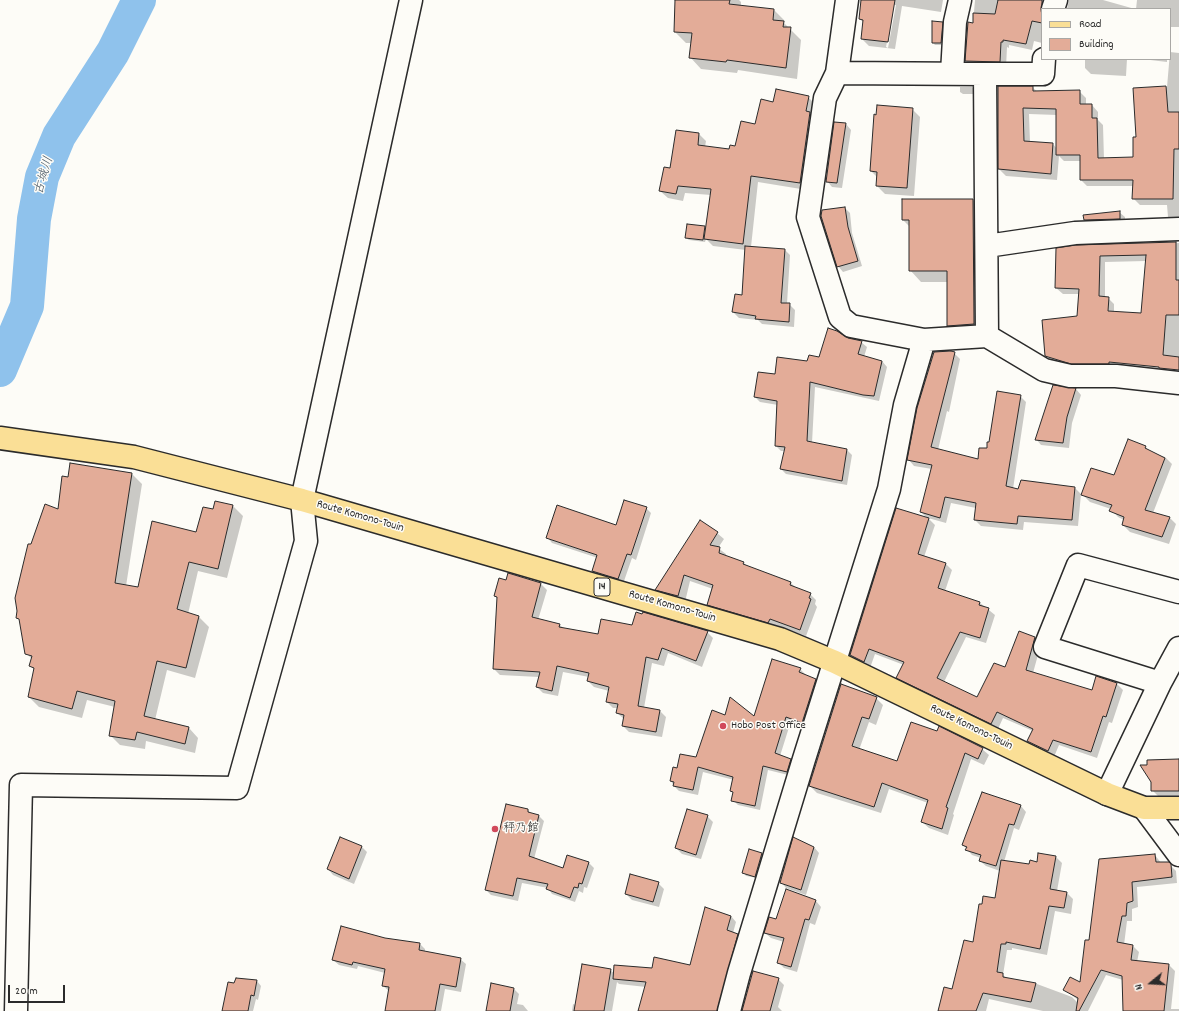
<!DOCTYPE html>
<meta charset="utf-8">
<style>
body{margin:0}
#map{position:relative;width:1179px;height:1011px;overflow:hidden;background:#fdfcf7;font-family:Dekko,sans-serif}
canvas{display:block}
.legend{position:absolute;left:1041px;top:8px;width:130px;height:52px;box-sizing:border-box;background:#fdfcf7;border:1px solid #a9a8a5;margin:0;padding:5px 7px;list-style:none;font-size:12px;color:#2b2b2b}
.legend li{display:flex;align-items:center;gap:8px;height:20px}
.legend b{width:20px;border:1px solid #a9a8a5}
.north{position:absolute;left:1131px;top:963px;width:40px;height:40px;-webkit-text-stroke:3px #fdfcf7;paint-order:stroke;rotate:252deg;font-size:11px;font-weight:700;line-height:16px;text-align:center;color:#2b2b2b}
.north::after{content:'';display:block;margin:auto;width:14px;height:18px;background:#2b2b2b;clip-path:polygon(50% 0,100% 100%,50% 72%,0 100%)}
.scale{position:absolute;left:8px;top:985px;width:57px;height:18px;box-sizing:border-box;border:2px solid #2b2b2b;border-top:0;padding-left:5px;font-size:12px;line-height:14px;white-space:nowrap;color:#2b2b2b;-webkit-text-stroke:3px #fdfcf7;paint-order:stroke}
</style>
<div id="map">
<canvas width="1179" height="1011"></canvas>
<ul class="legend">
<li><b style="height:5px;background:#fadf96"></b>Road</li>
<li><b style="height:11px;background:#e3ac98"></b>Building</li>
</ul>
<div class="north">N</div>
<div class="scale">20 m</div>
</div>
<script>
const g = document.querySelector('canvas').getContext('2d');
g.lineJoin = 'round';
function fill(path, color) {
  g.fillStyle = color;
  g.fill(path, 'evenodd');
}
function poly(rows) {
  const path = new Path2D();
  for (const r of rows) {
    path.moveTo(r[0], r[1]);
    for (let i = 2; i < r.length; i += 2) path.lineTo(r[i], r[i + 1]);
  }
  return path;
}
function trace(path, color, width, dash) {
  g.strokeStyle = color;
  g.lineWidth = width;
  g.lineCap = dash ? 'butt' : 'round';
  g.setLineDash(dash || []);
  g.stroke(path);
}
function write(font, color, halo, rows, align = 'center') {
  g.font = font + ' Dekko,"Klee One",sans-serif';
  g.lineWidth = 3;
  g.setLineDash([]);
  g.textBaseline = 'middle';
  g.strokeStyle = halo;
  g.fillStyle = color;
  for (const [text, x, y, turn = 0] of rows) {
    g.save();
    g.translate(x, y);
    g.rotate((+turn || 0) * Math.PI / 180);
    g.textAlign = isNaN(turn) ? turn : align;
    if (halo) g.strokeText(text, 0, 0);
    g.fillText(text, 0, 0);
    g.restore();
  }
}
const shadow = poly([
 [676,0,739,0,741,2,741,6,774,10,785,21,784,23,801,40,797,79,738,70,737,73,701,69,690,57,692,43,686,43,675,32],
 [862,0,943,0,941,12,902,6,895,49,869,46,862,39,864,23,860,19],
 [894,5,896,5,888,48,886,47],
 [975,0,1052,0,1049,9,1042,9,1042,43,1034,41,1032,50,1009,45,1009,48,1007,47,1006,68,973,67,966,61,973,23],
 [1069,0,1103,0,1135,9,1067,9],
 [1137,0,1179,0,1179,27,1170,27,1170,28,1170,9,1136,9],
 [942,23,945,25,943,45,935,45,933,43],
 [1170,52,1179,53,1179,223,1174,223,1168,217,1167,205,1140,205,1133,198,1134,186,1087,186,1081,180,1081,161,1064,161,1059,156,1057,180,1006,176,999,169,999,88,1033,88,1038,92,1079,91,1086,98,1086,105,1092,105,1098,112,1098,120,1103,125,1104,159,1134,158,1137,138,1134,89,1167,87],
 [1029,114,1057,115,1057,149,1053,144,1030,142],
 [1081,59,1127,59,1126,76,1091,74,1085,68,1085,60],
 [1142,59,1167,59,1167,62],
 [960,87,972,87,975,90,975,94,963,94,960,92],
 [808,97,816,105,807,190,758,182,751,247,785,250,790,255,787,304,789,304,795,310,794,327,762,324,758,320,739,318,733,312,742,296,746,250,713,246,706,239,705,242,689,240,686,238,704,227,706,229,711,195,685,193,683,201,668,198,660,191,671,169,677,131,699,134,706,141,705,147,730,151,756,126,774,103],
 [912,109,920,117,914,196,885,194,877,186,878,178,871,171],
 [835,123,846,124,851,130,842,188,832,187,827,181],
 [903,200,973,200,984,212,985,335,959,337,948,326,948,282,921,282,910,270,910,227,903,220],
 [845,208,850,213,852,233,862,266,843,272,838,266],
 [1119,212,1125,217,1125,224,1090,225,1085,220],
 [1179,243,1179,375,1078,369,1053,362,1046,356,1078,317,1079,294,1063,294,1056,288,1076,246],
 [1146,261,1142,314,1114,312,1114,304,1108,298,1105,297,1105,262],
 [848,339,861,342,867,347,864,357,882,361,887,367,879,401,815,387,812,443,847,450,852,455,847,485,786,474,781,469,785,451,781,451,776,446,778,405,760,402,755,397,776,375,820,358],
 [954,353,960,359,949,412,947,411,938,450,979,460,987,450,1020,396,1026,402,1013,489,1019,490,1075,488,1081,494,1078,526,1024,522,1023,530,981,526,975,520,976,508,951,503,946,523,928,518,935,525,924,557,946,564,952,570,945,591,979,602,995,615,986,643,966,637,944,682,978,699,1005,669,1019,632,1035,638,1041,644,1033,673,1093,691,1117,684,1123,690,1112,723,1109,722,1097,758,1059,745,1054,757,1034,747,1028,741,1033,731,1003,718,998,729,904,684,898,678,904,665,875,654,870,668,857,661,851,655,928,519,921,512,932,469,914,466,908,459],
 [1053,386,1076,389,1081,395,1072,423,1069,448,1041,445,1036,439],
 [1145,446,1150,452,1165,457,1172,464,1153,513,1169,517,1176,524,1169,544,1130,532,1123,525,1124,520,1118,517,1111,509,1090,502,1083,495,1115,477],
 [71,464,132,474,142,484,126,586,139,588,197,533,214,511,216,502,233,506,243,516,227,578,198,571,188,614,199,617,209,627,195,678,167,670,155,720,189,728,198,738,195,753,146,741,145,749,120,745,110,735,115,707,87,700,82,718,39,707,29,697,35,670,30,666,32,659,26,653,20,620,17,617,31,545,59,510,69,478],
 [646,508,651,513,636,560,632,558,623,584,598,576,593,571,598,558,552,543,547,537,617,526],
 [717,533,724,539,718,548,726,554,726,556,743,562,748,567,791,583,797,589,810,594,816,600,815,604,817,607,806,636,776,625,775,628,714,611,708,604,713,589,690,581,685,602,663,596,657,590],
 [509,574,541,584,547,590,538,620,560,625,564,629,599,635,632,627,707,632,713,638,702,667,668,653,664,666,652,663,644,708,660,711,666,717,662,737,629,732,623,726,624,719,617,713,618,708,613,708,607,702,609,691,594,687,588,681,589,677,563,672,558,696,543,693,537,687,539,677,500,675,494,669,498,599,495,596,507,582],
 [800,669,805,674,805,676,816,680,821,685,807,727,791,721,780,756,790,760,796,765,792,776,768,770,760,810,738,805,733,800,734,793,731,790,734,780,703,772,698,795,679,791,674,786,671,781,677,769,697,758,725,716,754,718],
 [876,698,883,705,876,725,869,722,859,750,898,762,937,733,982,749,989,755,984,765,971,759,953,814,954,815,948,835,929,828,922,822,928,803,889,789,881,813,817,793,810,786],
 [1179,760,1179,798,1160,798,1152,790,1148,766],
 [983,793,1021,806,1026,812,1019,830,1014,828,1004,862,1030,866,1038,863,1039,854,1056,857,1062,863,1057,891,1067,893,1073,899,1071,914,1055,911,1047,955,1012,948,1012,950,1007,950,1003,975,1008,979,1037,984,1072,997,1078,1003,1078,1000,1065,990,1081,983,1090,942,1100,860,1155,855,1161,863,1168,863,1176,871,1177,883,1137,887,1138,907,1132,909,1132,921,1127,921,1124,945,1133,946,1139,952,1137,962,1169,965,1175,971,1171,1009,1179,1009,1179,1011,1123,1011,1123,980,1106,975,1088,1011,1043,1011,989,999,986,1011,939,1011,953,990,974,944,983,905,995,899,1000,871,986,866,980,861,981,858,972,855,963,845],
 [528,810,531,814,539,816,544,821,534,859,563,869,568,856,589,863,594,868,587,888,584,887,583,893,579,891,575,902,552,894,548,888,522,883,518,901,491,895,486,890],
 [707,816,713,822,701,859,682,854,676,848],
 [341,838,362,847,367,852,354,884,333,875,328,869],
 [814,847,819,853,806,895,786,888,781,882],
 [750,851,764,856,758,878,746,876,744,873],
 [658,883,664,889,659,907,632,900,626,894],
 [787,891,816,901,821,907,815,925,810,923,797,972,784,968,778,962,784,942,771,938,765,933,777,920],
 [706,908,731,916,736,922,733,933,743,940,722,1011,639,1011,646,987,619,984,617,982,612,1011,572,1011,573,1004,576,1005,610,970,615,974,691,966],
 [385,939,420,944,425,949,425,952,460,959,466,964,461,992,445,989,441,1011,386,1011,389,991,383,986,385,973,358,966,357,969,339,965,333,960],
 [236,979,257,981,261,986,258,1000,256,999,253,1011,223,1011],
 [778,979,784,985,778,1007,782,1011,743,1011],
 [514,989,519,994,517,1004,523,1005,528,1011,486,1011]
]);
const river = poly([
 [0,370,27,306,34,219,42,177,59,136,113,52,139,0]
]);
const building = poly([
 [675,0,730,0,729,4,774,9,773,20,784,21,783,27,791,27,786,68,727,60,726,62,689,58,692,33,674,32,675,0],
 [861,0,895,0,888,42,861,39,863,20,859,19,861,0],
 [998,0,1042,0,1042,23,1032,21,1026,44,1003,40,1003,42,1001,42,1000,62,965,61,968,22,973,23,973,13,995,14,998,0],
 [932,21,943,22,941,43,932,43,932,21],
 [998,86,1033,86,1033,91,1080,90,1080,104,1092,104,1092,118,1097,118,1098,158,1133,157,1133,137,1136,137,1133,88,1166,86,1168,112,1179,112,1179,149,1174,149,1173,199,1132,199,1133,180,1080,180,1080,155,1056,155,1056,109,1023,108,1024,141,1053,143,1051,174,998,169,998,86],
 [776,89,809,96,806,111,810,112,800,183,751,176,743,244,704,239,711,189,678,186,676,194,659,191,664,167,670,168,676,130,699,133,698,145,729,149,730,145,735,146,741,121,755,124,761,99,773,102,776,89],
 [877,105,913,108,907,188,876,186,877,172,870,171,874,114,876,115,877,105],
 [834,122,846,123,837,183,826,182,834,122],
 [902,199,973,199,974,324,947,326,947,271,909,271,909,220,902,220,902,199],
 [845,207,848,227,858,261,837,267,821,216,822,210,845,207],
 [1120,211,1120,219,1084,220,1083,215,1120,211],
 [687,224,705,226,703,240,685,238,687,224],
 [1176,242,1176,280,1179,280,1179,315,1166,315,1163,355,1179,357,1179,370,1159,368,1159,367,1109,362,1109,364,1071,364,1045,356,1042,320,1077,316,1079,289,1055,288,1056,248,1076,245,1176,242],
 [1146,255,1141,313,1108,311,1109,297,1099,296,1100,256,1146,255],
 [745,246,785,249,781,303,790,303,789,322,755,319,756,316,732,312,735,294,742,295,745,246],
 [828,328,837,331,848,338,862,341,858,354,882,361,874,396,863,395,810,382,807,441,847,449,842,481,780,469,785,447,775,446,777,401,754,397,758,372,775,374,777,357,807,361,809,355,819,357,828,328],
 [951,351,955,352,952,365,931,447,978,459,979,448,987,448,987,442,989,442,997,391,1021,395,1006,486,1018,489,1021,480,1075,487,1072,520,1018,516,1017,524,974,520,976,503,945,497,940,518,920,512,932,465,907,460,917,408,934,352,951,351],
 [1053,385,1076,388,1067,417,1063,443,1035,440,1053,385],
 [1128,439,1146,446,1145,448,1165,458,1145,510,1170,517,1162,537,1122,525,1124,517,1109,511,1112,505,1081,495,1091,468,1114,475,1128,439],
 [70,463,132,473,115,583,138,587,152,521,196,532,203,507,213,509,215,501,233,505,218,569,189,562,177,609,199,616,186,668,157,661,144,716,189,727,185,744,137,732,135,740,109,736,115,701,77,691,72,709,28,697,34,668,29,666,32,656,25,654,19,619,16,618,17,611,15,598,28,544,31,544,45,504,58,509,62,476,68,477,70,463],
 [624,500,647,507,631,555,627,554,618,579,592,571,597,555,546,538,557,505,616,525,624,500],
 [896,508,929,518,918,554,946,563,938,588,980,602,979,605,989,608,980,638,960,632,937,678,977,697,994,663,1005,667,1019,631,1035,637,1026,670,1092,690,1096,676,1117,683,1106,717,1103,716,1091,752,1053,740,1048,751,1027,741,1033,729,997,712,991,724,896,678,904,662,869,649,864,662,850,655,896,508],
 [700,520,718,532,710,545,720,547,719,553,744,562,743,564,791,582,790,585,811,593,809,598,811,599,800,630,770,619,768,623,707,605,713,585,684,575,678,596,655,590,700,520],
 [508,573,541,583,532,617,560,624,559,627,598,634,601,619,632,625,636,612,642,614,643,612,708,631,696,661,662,648,658,660,646,657,638,706,660,710,656,732,622,726,624,715,616,713,618,704,606,702,609,687,587,681,589,673,557,666,552,691,536,687,540,672,493,669,497,597,494,596,499,578,506,580,508,573],
 [772,659,801,668,799,672,816,679,802,723,786,717,775,753,791,759,787,772,763,766,755,806,731,801,733,792,730,791,733,777,698,767,693,790,673,786,674,782,670,781,673,767,677,768,680,754,696,757,712,710,725,715,730,697,754,716,772,659],
 [841,684,877,697,869,719,862,717,852,746,897,761,911,722,937,731,939,726,983,748,978,759,965,753,946,807,948,808,942,829,921,822,928,800,882,783,874,807,809,786,841,684],
 [1179,759,1179,791,1151,791,1151,782,1140,765,1147,765,1147,760,1179,759],
 [982,792,1021,805,1014,825,1009,824,996,866,979,861,981,855,965,850,967,847,962,845,982,792],
 [506,804,528,809,528,812,539,815,529,856,563,868,567,855,589,862,582,884,579,883,578,888,574,887,570,898,546,889,548,884,517,878,513,896,485,890,506,804],
 [687,809,708,815,696,855,675,848,687,809],
 [340,837,362,846,349,879,327,869,340,837],
 [793,837,814,847,801,890,780,883,793,837],
 [749,849,762,853,755,877,742,873,749,849],
 [1038,853,1056,856,1050,889,1067,892,1064,908,1049,906,1040,949,1006,942,1006,944,1001,944,997,972,1003,973,1003,977,1036,983,1031,1002,983,993,976,1011,938,1011,944,987,952,989,964,940,973,942,979,904,982,904,983,896,995,898,1001,860,1029,864,1030,860,1037,862,1038,853],
 [1155,854,1156,862,1169,862,1171,864,1172,877,1132,882,1133,901,1127,903,1126,916,1122,916,1117,942,1133,945,1131,960,1169,964,1164,1011,1123,1011,1122,976,1101,970,1079,1011,1076,1011,1078,998,1063,990,1070,977,1080,982,1085,940,1089,940,1099,859,1155,854],
 [630,874,659,882,653,902,625,894,630,874],
 [786,889,816,900,809,920,805,919,791,967,777,963,784,938,764,933,769,917,776,919,786,889],
 [705,907,731,916,727,930,738,934,717,1011,638,1011,646,982,613,979,614,965,652,968,654,957,690,965,705,907],
 [341,926,385,938,420,943,419,950,461,958,456,987,440,984,435,1011,385,1011,389,987,382,986,385,969,353,962,352,965,332,960,341,926],
 [582,964,611,969,604,1011,574,1011,582,964],
 [753,971,779,978,770,1011,742,1011,753,971],
 [236,978,257,980,254,996,251,995,248,1011,222,1011,228,982,234,983,236,978],
 [491,983,514,988,510,1011,486,1011,491,983]
]);
const minor = poly([
 [1053,9,1056,0],
 [837,73,985,74,987,336,924,340,851,326,840,317,808,217,825,98,837,73,847,0],
 [952,73,955,22,960,0],
 [985,74,1043,74,1044,59],
 [987,246,1075,233,1179,229],
 [987,336,1044,370,1070,376,1116,376,1179,383],
 [1160,683,1045,647,1078,565,1179,592],
 [1107,794,1160,683,1179,648],
 [1144,808,1179,855],
 [16,1011,21,785,237,788,306,541,302,500,411,0],
 [729,1011,739,973,804,759,889,489,905,405,924,340]
]);
const primary = poly([
 [0,438,134,457,302,500,780,639,835,662,1107,794,1144,808,1179,808]
]);
const markers = [
 [723,726,4,"#d1495b"],
 [495,829,4,"#d1495b"]
];
const shields = [
 [602,587,16]
];
const shieldNames = [
 ["14",602,587]
];
const streetNames = [
 ["Route Komono-Touin",360,517,16],
 ["Route Komono-Touin",672,607,16],
 ["Route Komono-Touin",971,728,26]
];
const poiNames = [
 ["Hobo Post Office",731,726],
 ["秤乃館",503,829]
];
const waterNames = [
 ["古城川",45,176,-73]
];
fill(shadow, '#0003');
trace(river, '#8fc2ec', 34);
fill(building, '#e3ac98');
trace(building, '#2b2b2b', 1);
trace(minor, '#2b2b2b', 25);
trace(primary, '#2b2b2b', 25);
trace(minor, '#fdfcf7', 22);
trace(primary, '#fadf96', 22);
for (const [x, y, r, color] of markers) {
  const dot = new Path2D();
  dot.arc(x, y, r, 0, 2 * Math.PI);
  g.fillStyle = color;
  g.fill(dot);
  trace(dot, '#fdfcf7', 1.5);
}
for (const [x, y, w] of shields) {
  const box = new Path2D();
  box.roundRect(x - w / 2, y - 9, w, 18, 3);
  g.fillStyle = '#fdfcf7';
  g.fill(box);
  trace(box, '#2b2b2b', 1);
}
write('bold 11px', '#2b2b2b', null, shieldNames);
write('12px', '#2b2b2b', '#fdfcf7', streetNames);
write('12px', '#2b2b2b', '#fdfcf7', poiNames, 'left');
write('italic 13px', '#495865', '#fdfcf7', waterNames);
</script>
